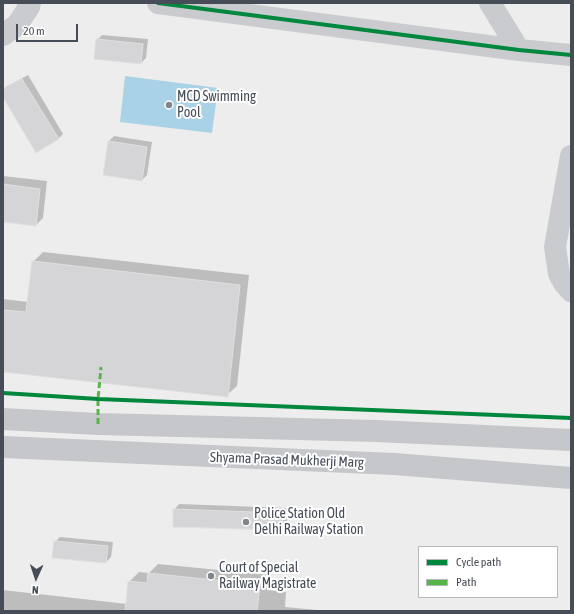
<!DOCTYPE html>
<style>
body{margin:0}
#map{position:relative;width:574px;height:614px;overflow:hidden;background:#eeeded;font-family:"Asap Condensed",sans-serif}
canvas{display:block}
.frame{position:absolute;inset:0;border:4px solid #464d57;pointer-events:none}
.legend{position:absolute;left:418px;top:546px;width:140px;height:52px;box-sizing:border-box;background:#fff;border:1px solid #b5b8bc;margin:0;padding:5px 7px;list-style:none;font-size:12px;color:#464d57}
.legend li{display:flex;align-items:center;gap:8px;height:20px}
.legend b{width:20px;border:1px solid #b5b8bc}
.north{position:absolute;left:16px;top:558px;width:40px;height:40px;-webkit-text-stroke:3px #fff;paint-order:stroke;rotate:183deg;font-size:11px;font-weight:700;line-height:16px;text-align:center;color:#464d57}
.north::after{content:'';display:block;margin:auto;width:14px;height:18px;background:#464d57;clip-path:polygon(50% 0,100% 100%,50% 72%,0 100%)}
.scale{position:absolute;left:16px;top:24px;width:62px;height:18px;box-sizing:border-box;border:2px solid #464d57;border-top:0;padding-left:5px;font-size:12px;line-height:14px;white-space:nowrap;color:#464d57;-webkit-text-stroke:3px #fff;paint-order:stroke}
</style>
<div id="map">
<canvas width="574" height="614"></canvas>
<div class="frame"></div>
<ul class="legend">
<li><b style="height:5px;background:#00873e"></b>Cycle path</li>
<li><b style="height:5px;background:#57b448"></b>Path</li>
</ul>
<div class="north">N</div>
<div class="scale">20 m</div>
</div>
<script>
const g = document.querySelector('canvas').getContext('2d');
g.lineJoin = 'round';
function fill(path, color) {
  g.fillStyle = color;
  g.fill(path, 'evenodd');
}
function poly(rows) {
  const path = new Path2D();
  for (const r of rows) {
    path.moveTo(r[0], r[1]);
    for (let i = 2; i < r.length; i += 2) path.lineTo(r[i], r[i + 1]);
  }
  return path;
}
function trace(path, color, width, dash) {
  g.strokeStyle = color;
  g.lineWidth = width;
  g.lineCap = dash ? 'butt' : 'round';
  g.setLineDash(dash || []);
  g.stroke(path);
}
function write(font, color, halo, rows, align = 'center') {
  g.font = font + ' "Asap Condensed",sans-serif';
  g.lineWidth = 4;
  g.setLineDash([]);
  g.textBaseline = 'middle';
  g.strokeStyle = halo;
  g.fillStyle = color;
  for (const [text, x, y, turn = 0] of rows) {
    g.save();
    g.translate(x, y);
    g.rotate((+turn || 0) * Math.PI / 180);
    g.textAlign = isNaN(turn) ? turn : align;
    if (halo) g.strokeText(text, 0, 0);
    g.fillText(text, 0, 0);
    g.restore();
  }
}
const water = poly([
 [125,76,218,88,212,133,120,122]
]);
const shadow = poly([
 [102,35,148,39,146,58,141,63,97,40],
 [28,75,63,134,58,139,3,95,3,90,6,87],
 [114,136,152,142,147,175,142,180,109,141],
 [3,176,47,181,43,218,36,225,3,221],
 [43,252,249,275,237,386,227,395,3,371,3,299,28,302,33,262],
 [179,504,287,508,287,524,282,529,174,510],
 [60,537,113,542,111,557,106,562,53,557,55,542],
 [158,564,269,575,267,590,286,592,285,607,328,611,3,611,3,590,127,604,129,582,139,572,149,573]
]);
const building = poly([
 [96,39,143,44,141,64,94,59,96,39],
 [22,79,59,139,36,153,3,97,3,90,22,79],
 [108,141,147,147,142,181,103,175,108,141],
 [3,184,40,189,36,226,3,222,3,184],
 [32,261,240,285,228,397,3,372,3,310,26,312,32,261],
 [173,509,283,513,282,530,173,527,173,509],
 [54,541,108,546,106,563,52,558,54,541],
 [148,573,260,585,257,611,125,611,128,581,147,583,148,573]
]);
const minor = poly([
 [158,3,519,50,571,55],
 [490,3,519,50],
 [3,35,17,25,29,7,30,3],
 [571,156,555,247,559,274,564,283,571,291]
]);
const major = poly([
 [3,419,98,424,377,431,571,440],
 [3,447,394,464,571,478]
]);
const quiet = poly([
 [98,424,98,399,101,367]
]);
const cycleway = poly([
 [158,3,519,50,571,55],
 [3,393,98,399,571,418]
]);
const markers = [
 [169,105,4,"#81858c"],
 [246,522,4,"#81858c"],
 [211,576,4,"#81858c"]
];
const poiNames = [
 ["MCD Swimming",177,97],
 ["Pool",177,113],
 ["Police Station Old",254,514],
 ["Delhi Railway Station",254,530],
 ["Court of Special",219,568],
 ["Railway Magistrate",219,584]
];
const streetNames = [
 ["Shyama Prasad Mukherji Marg",287,460,2]
];
fill(water, '#aad2e6');
fill(shadow, '#0003');
fill(building, '#d5d5d7');
trace(building, '#dfdfe0', 1);
trace(minor, '#c9cbce', 22);
trace(major, '#c5c7ca', 22);
trace(quiet, '#57b448', 3, [6, 3]);
trace(cycleway, '#00873e', 4);
for (const [x, y, r, color] of markers) {
  const dot = new Path2D();
  dot.arc(x, y, r, 0, 2 * Math.PI);
  g.fillStyle = color;
  g.fill(dot);
  trace(dot, '#fff', 1.5);
}
write('14px', '#464d57', '#fff', poiNames, 'left');
write('14px', '#464d57', '#fff', streetNames);
</script>
